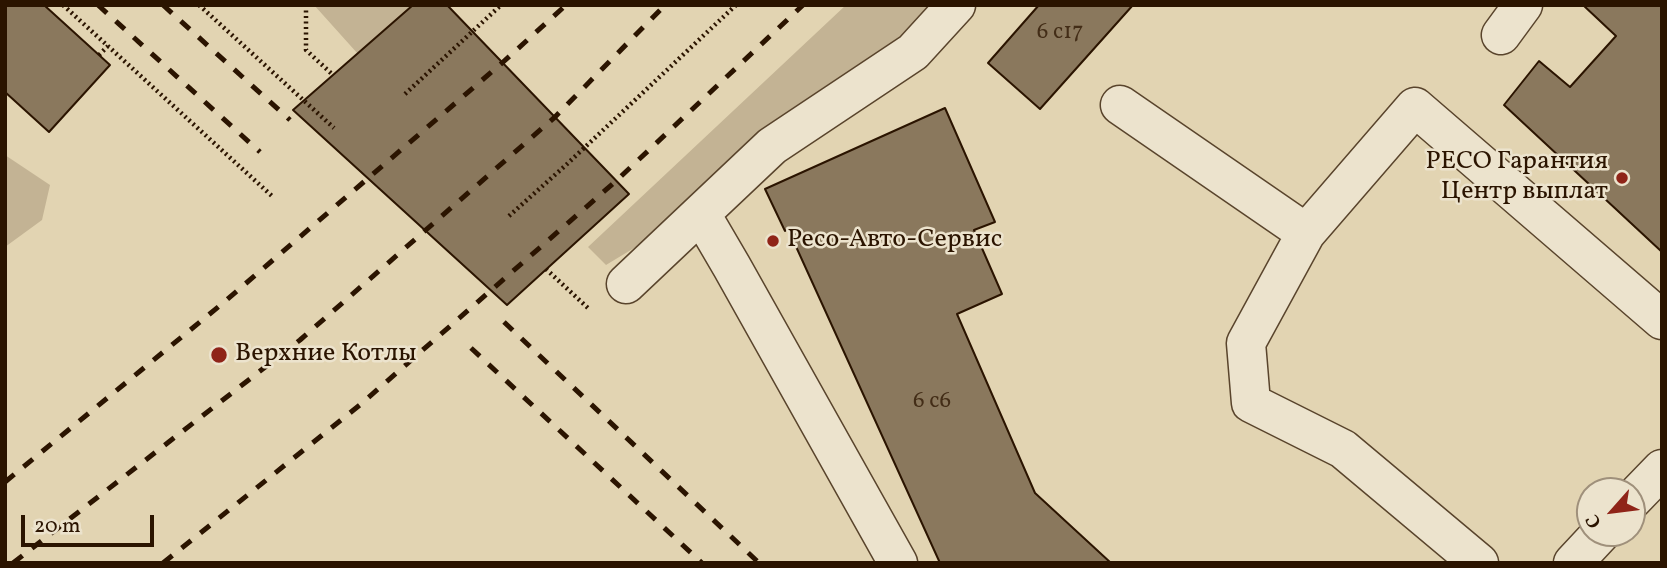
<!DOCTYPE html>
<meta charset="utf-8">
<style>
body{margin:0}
#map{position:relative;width:1667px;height:568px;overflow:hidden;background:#e2d4b2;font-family:Vollkorn,serif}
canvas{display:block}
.frame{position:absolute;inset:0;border:7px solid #2b1400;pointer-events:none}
.north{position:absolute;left:1576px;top:477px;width:70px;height:70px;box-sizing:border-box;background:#ece3cd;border:2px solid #9f907b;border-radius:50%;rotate:242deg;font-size:19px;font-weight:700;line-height:28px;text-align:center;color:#2b1400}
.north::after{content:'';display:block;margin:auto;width:24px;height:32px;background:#8f2418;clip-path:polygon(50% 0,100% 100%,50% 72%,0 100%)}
.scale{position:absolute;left:21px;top:515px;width:133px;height:32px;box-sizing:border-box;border:4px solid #2b1400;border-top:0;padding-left:9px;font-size:21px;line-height:24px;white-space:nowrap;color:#2b1400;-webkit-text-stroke:5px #ece3cd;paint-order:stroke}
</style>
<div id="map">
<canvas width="1667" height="568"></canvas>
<div class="frame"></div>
<div class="north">С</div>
<div class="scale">20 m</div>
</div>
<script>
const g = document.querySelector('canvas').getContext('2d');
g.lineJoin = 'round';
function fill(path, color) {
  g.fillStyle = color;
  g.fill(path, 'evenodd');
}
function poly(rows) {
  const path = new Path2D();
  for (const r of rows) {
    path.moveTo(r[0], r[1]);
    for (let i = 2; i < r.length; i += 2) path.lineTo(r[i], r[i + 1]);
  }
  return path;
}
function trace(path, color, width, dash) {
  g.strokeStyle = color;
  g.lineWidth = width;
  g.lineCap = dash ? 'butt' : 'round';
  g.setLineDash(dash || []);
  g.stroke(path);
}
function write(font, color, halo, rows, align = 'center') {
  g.font = font + ' Vollkorn,serif';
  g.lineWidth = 5;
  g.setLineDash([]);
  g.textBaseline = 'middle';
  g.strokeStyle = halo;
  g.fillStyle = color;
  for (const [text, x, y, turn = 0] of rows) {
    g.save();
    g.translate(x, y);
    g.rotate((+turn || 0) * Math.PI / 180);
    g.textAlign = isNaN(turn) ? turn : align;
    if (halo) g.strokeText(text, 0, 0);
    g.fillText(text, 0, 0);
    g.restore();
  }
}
const green = poly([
 [314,5,413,5,358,54],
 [846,5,930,5,903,35,757,133,644,242,606,265,588,247],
 [5,155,50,185,42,220,5,247]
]);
const building = poly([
 [5,5,44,5,110,65,49,132,5,92,5,5],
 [413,5,447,5,629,194,507,305,293,110,413,5],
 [1039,5,1133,5,1040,109,988,63,1039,5],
 [1583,5,1662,5,1662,252,1504,105,1539,61,1570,87,1616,36,1583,5],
 [945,108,995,222,974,230,1002,294,957,314,1035,493,1111,563,940,563,788,229,785,231,765,189,945,108]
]);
const path = poly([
 [63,5,272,196],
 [199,5,334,128],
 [306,5,306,50,333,75],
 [99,55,108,46],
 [405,94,501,5],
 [509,216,566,165,736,5],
 [546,269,589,309]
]);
const minor = poly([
 [1501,35,1523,5],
 [1120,105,1306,233],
 [701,214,732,267,898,563],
 [626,284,772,146,913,52,956,5],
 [1632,500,1662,469],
 [1479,563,1343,449,1251,403,1246,343,1306,233,1415,107,1662,320],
 [1573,563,1601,533]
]);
const rail = poly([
 [98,5,260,152],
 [163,5,290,120],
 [504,322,759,563],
 [471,348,702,563],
 [5,482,223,303,502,63,566,5],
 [13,563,300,340,555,117,665,5],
 [163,563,361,404,616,181,803,5]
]);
const markers = [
 [1622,178,7,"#8f2418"],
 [773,241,7,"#8f2418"],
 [219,355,9,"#8f2418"]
];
const numberNames = [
 ["6 с17",1060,34],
 ["6 с6",932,403]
];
const poiNames = [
 ["РЕСО Гарантия",1608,163,"right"],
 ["Центр выплат",1608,193,"right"],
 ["Ресо-Авто-Сервис",787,241],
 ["Верхние Котлы",235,355]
];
fill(green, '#c3b394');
fill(building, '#8a785d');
trace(building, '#2b1400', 2);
trace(minor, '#59442c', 41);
trace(path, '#2b1400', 4.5, [2, 3.5]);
trace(minor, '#ece3cd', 38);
trace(rail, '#2b1400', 5, [12, 12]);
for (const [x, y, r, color] of markers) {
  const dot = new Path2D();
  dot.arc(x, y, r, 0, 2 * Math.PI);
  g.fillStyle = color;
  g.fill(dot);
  trace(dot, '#ece3cd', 2.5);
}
write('23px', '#432d17', null, numberNames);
write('26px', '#2b1400', '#ece3cd', poiNames, 'left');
</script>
